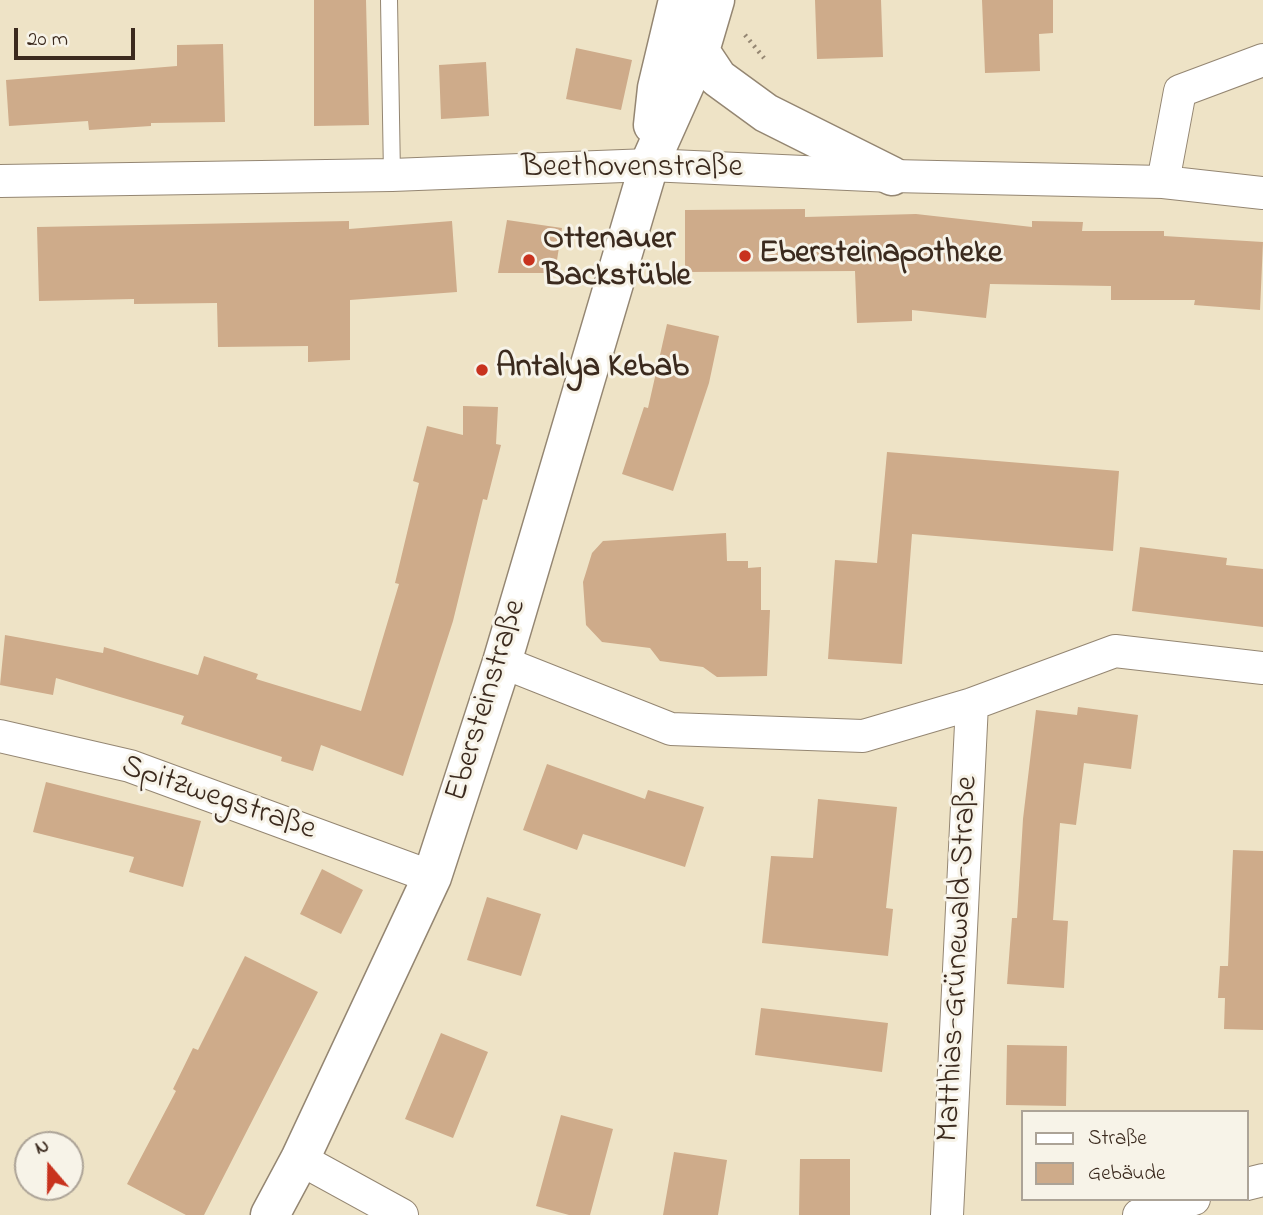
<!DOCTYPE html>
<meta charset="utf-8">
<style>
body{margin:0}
#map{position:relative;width:1263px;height:1215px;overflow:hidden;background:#eee3c6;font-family:"Indie Flower",sans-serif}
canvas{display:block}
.legend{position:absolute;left:1021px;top:1110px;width:228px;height:91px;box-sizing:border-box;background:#f7f3e8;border:2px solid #aca397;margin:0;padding:9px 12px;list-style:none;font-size:21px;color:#3b2a1e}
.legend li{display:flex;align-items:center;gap:14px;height:35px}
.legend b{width:35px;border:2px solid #aca397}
.north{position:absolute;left:14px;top:1131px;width:70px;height:70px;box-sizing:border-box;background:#f7f3e8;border:2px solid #aca397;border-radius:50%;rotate:340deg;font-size:19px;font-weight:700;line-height:28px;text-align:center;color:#3b2a1e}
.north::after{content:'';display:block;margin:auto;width:24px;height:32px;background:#c8321e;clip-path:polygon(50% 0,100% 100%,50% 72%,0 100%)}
.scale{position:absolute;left:14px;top:28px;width:121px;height:32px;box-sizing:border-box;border:4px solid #3b2a1e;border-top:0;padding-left:9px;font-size:21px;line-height:24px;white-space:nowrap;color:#3b2a1e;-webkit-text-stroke:5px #f7f3e8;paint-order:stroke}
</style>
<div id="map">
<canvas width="1263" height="1215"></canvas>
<ul class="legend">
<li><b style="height:9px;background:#fff"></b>Straße</li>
<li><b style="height:19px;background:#ceab8a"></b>Gebäude</li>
</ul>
<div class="north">N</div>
<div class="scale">20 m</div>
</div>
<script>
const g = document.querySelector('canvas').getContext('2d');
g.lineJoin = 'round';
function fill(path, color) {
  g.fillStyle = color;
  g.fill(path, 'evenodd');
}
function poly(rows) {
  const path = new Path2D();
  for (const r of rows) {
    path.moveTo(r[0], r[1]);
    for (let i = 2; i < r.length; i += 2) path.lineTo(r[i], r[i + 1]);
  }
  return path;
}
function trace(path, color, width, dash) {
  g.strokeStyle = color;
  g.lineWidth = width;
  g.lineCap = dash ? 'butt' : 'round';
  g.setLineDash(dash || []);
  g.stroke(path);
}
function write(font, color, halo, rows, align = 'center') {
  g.font = font + ' "Indie Flower",sans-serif';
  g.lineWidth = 6;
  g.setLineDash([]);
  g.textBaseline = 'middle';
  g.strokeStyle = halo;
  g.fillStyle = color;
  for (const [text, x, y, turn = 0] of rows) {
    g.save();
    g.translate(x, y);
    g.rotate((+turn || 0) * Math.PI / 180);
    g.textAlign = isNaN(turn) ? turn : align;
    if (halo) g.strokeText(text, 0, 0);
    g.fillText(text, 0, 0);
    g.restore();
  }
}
const building = poly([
 [314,0,366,0,369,125,314,126],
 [815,0,881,0,883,57,817,59],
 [982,0,1053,0,1053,33,1039,34,1040,71,985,73],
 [223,44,225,122,151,123,151,126,89,130,88,121,9,126,6,80,177,66,177,45],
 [576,48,632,60,621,110,566,99],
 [486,62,489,116,441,119,439,65],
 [805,209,805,217,916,214,1032,227,1032,221,1083,222,1082,231,1164,231,1164,236,1263,242,1260,310,1194,305,1195,300,1111,300,1111,286,990,284,986,318,912,310,912,321,857,323,855,271,685,272,685,210],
 [507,220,562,228,555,273,498,273],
 [349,221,349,229,452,221,457,292,350,300,350,360,308,362,308,346,218,347,217,303,134,304,134,299,39,301,37,227],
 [667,324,719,336,709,383,673,491,622,474,644,407,648,408],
 [463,406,498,407,496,444,501,445,487,500,483,499,453,621,403,776,321,745,313,771,281,761,282,757,181,724,184,716,56,678,53,695,0,685,5,635,103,653,104,647,198,675,204,656,258,674,256,679,361,711,399,584,395,583,419,483,413,481,427,426,463,435],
 [887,452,1119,471,1113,551,912,534,902,664,828,659,835,560,877,563],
 [726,533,727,561,748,561,748,568,761,567,761,610,770,610,767,676,717,677,703,667,660,661,650,648,602,642,586,625,583,582,592,553,603,541],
 [1140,547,1227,558,1226,565,1263,569,1263,627,1132,611],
 [1078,707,1138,715,1131,769,1084,763,1076,825,1060,823,1053,920,1068,921,1064,988,1007,984,1012,918,1017,918,1023,819,1036,710,1077,715],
 [547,764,645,799,648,790,704,807,685,867,583,834,577,850,523,830],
 [46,782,201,821,183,887,129,872,134,857,33,832],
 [818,799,897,807,886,908,893,909,888,956,762,943,771,856,813,858],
 [1233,850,1263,851,1263,1030,1224,1029,1225,998,1218,998,1220,966,1228,966],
 [322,869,363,890,341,934,300,914],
 [487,897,541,914,521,976,467,960],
 [245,956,318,992,204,1215,186,1215,127,1184,176,1091,173,1089,193,1048,198,1050],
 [761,1008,888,1023,882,1072,755,1055],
 [441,1033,488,1052,453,1138,405,1119],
 [1007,1045,1067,1046,1066,1106,1006,1105],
 [561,1115,613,1129,590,1215,569,1215,536,1206],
 [674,1152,727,1160,718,1215,663,1215],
 [800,1159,850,1159,850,1215,799,1215]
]);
const path = poly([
 [745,35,764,58]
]);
const lane = poly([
 [389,0,392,175]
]);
const street = poly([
 [0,181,392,175,649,165,892,176,1163,182,1263,193],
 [1163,182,1180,91,1263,60],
 [502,662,671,729,863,736,972,704,1115,651,1263,668],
 [0,736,130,766,432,877],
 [300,1159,402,1215],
 [1247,1184,1263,1180],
 [947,1215,972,704],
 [1139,1215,1194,1199]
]);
const secondary = poly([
 [700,51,718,78,766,113,892,176],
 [653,125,657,88,678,0],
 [270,1215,300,1159,432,877,502,662,649,165,700,51,715,0]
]);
const markers = [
 [745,256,7,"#c8321e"],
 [529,260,7,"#c8321e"],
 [482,370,7,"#c8321e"]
];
const streetNames = [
 ["Beethovenstraße",632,170],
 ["Ebersteinstraße",488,701,-73],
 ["Spitzwegstraße",218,800,19],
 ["Matthias-Grünewald-Straße",960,959,-87]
];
const poiNames = [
 ["Ottenauer",543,242],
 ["Backstüble",543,279],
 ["Ebersteinapotheke",759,256],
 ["Antalya Kebab",496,370]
];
fill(building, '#ceab8a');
trace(lane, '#948672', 18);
trace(street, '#948672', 34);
trace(secondary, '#948672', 41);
trace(path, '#948672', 4.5, [2, 5]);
trace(lane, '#fff', 16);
trace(street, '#fff', 32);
trace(secondary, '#fff', 38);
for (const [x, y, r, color] of markers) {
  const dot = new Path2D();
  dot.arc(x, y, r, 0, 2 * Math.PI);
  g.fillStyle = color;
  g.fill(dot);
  trace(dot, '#f7f3e8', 2.5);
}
write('32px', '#3b2a1e', '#f7f3e8', streetNames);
write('bold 32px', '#3b2a1e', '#f7f3e8', poiNames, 'left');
</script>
